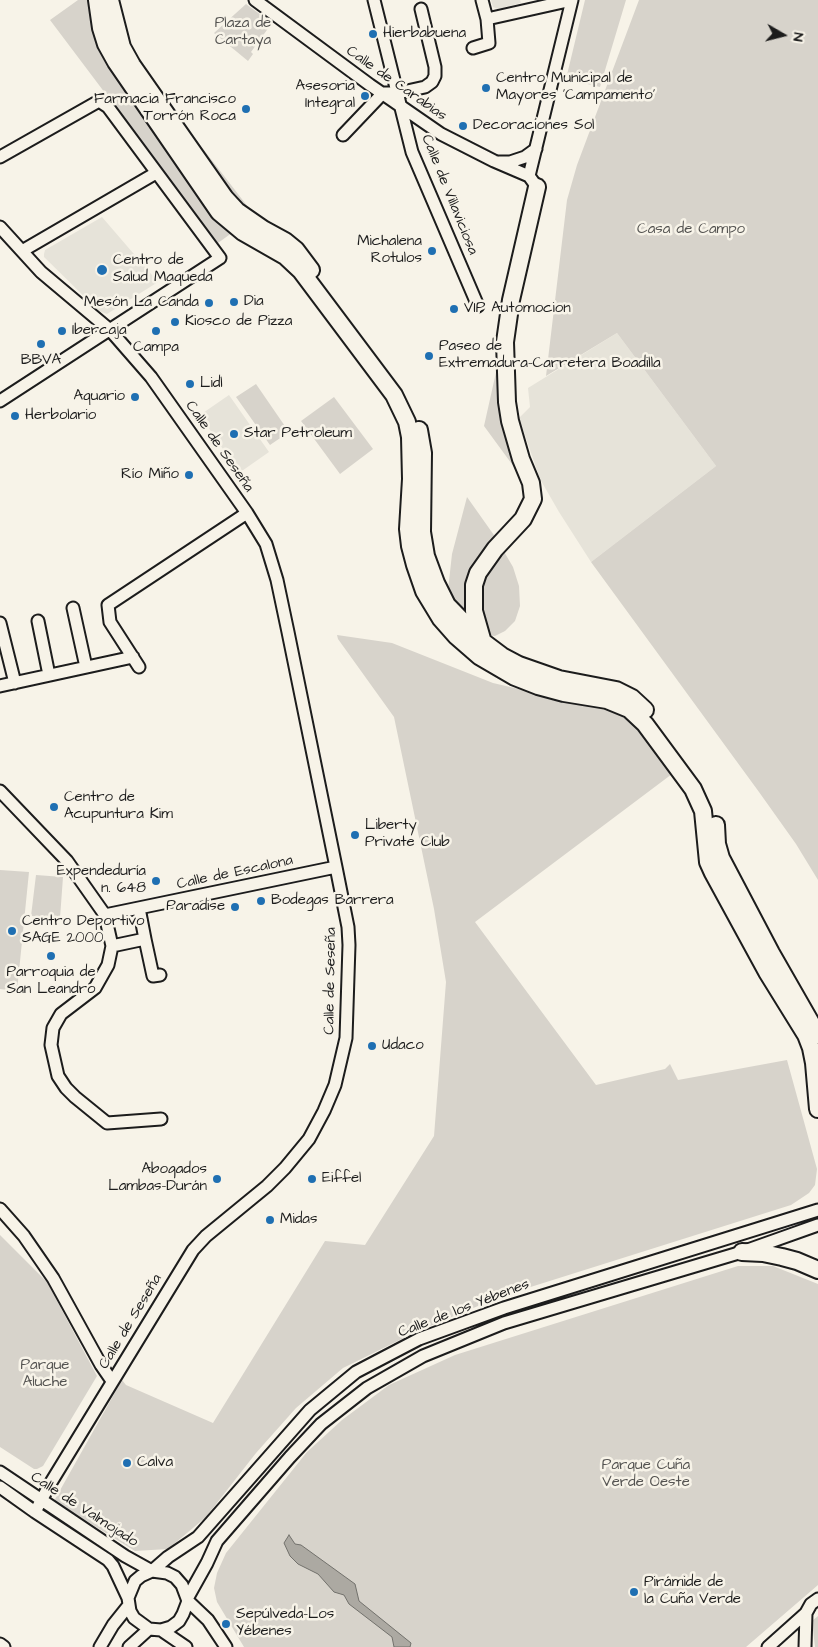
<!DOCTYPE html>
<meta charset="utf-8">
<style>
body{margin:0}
#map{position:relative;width:818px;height:1647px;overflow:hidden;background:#f7f3e8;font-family:"Architects Daughter",sans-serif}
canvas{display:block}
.north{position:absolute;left:758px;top:10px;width:50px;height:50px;-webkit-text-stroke:4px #f7f3e8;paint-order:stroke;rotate:98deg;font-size:14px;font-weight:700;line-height:20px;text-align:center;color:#1c1c1c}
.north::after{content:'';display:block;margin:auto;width:18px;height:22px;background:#1c1c1c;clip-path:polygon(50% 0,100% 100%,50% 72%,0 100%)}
</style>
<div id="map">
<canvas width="818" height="1647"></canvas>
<div class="north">N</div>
</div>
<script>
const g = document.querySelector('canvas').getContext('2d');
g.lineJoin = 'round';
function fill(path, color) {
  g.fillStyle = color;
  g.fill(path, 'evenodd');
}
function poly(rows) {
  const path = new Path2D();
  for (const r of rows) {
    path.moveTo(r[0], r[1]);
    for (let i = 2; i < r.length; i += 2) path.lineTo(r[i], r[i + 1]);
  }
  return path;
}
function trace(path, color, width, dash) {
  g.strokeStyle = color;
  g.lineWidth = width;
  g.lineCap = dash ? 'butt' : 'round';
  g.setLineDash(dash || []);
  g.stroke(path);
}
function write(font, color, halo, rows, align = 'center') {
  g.font = font + ' "Architects Daughter",sans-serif';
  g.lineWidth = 5;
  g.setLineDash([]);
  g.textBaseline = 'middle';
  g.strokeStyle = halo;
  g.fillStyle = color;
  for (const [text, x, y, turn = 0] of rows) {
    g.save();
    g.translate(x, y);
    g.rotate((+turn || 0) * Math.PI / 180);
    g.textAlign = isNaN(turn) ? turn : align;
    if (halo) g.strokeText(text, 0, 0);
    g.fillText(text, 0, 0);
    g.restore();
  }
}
const built = poly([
 [491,0,520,0,521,3,498,9,493,7],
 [102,217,158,282,107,314,99,311,44,257,44,254,45,250],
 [617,333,716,466,591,562,559,512,540,479,519,418,530,407,528,388],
 [229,395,269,452,239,473,200,415]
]);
const green = poly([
 [78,0,88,0,255,216,218,243,50,20],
 [585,0,626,0,600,87,566,79],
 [639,0,818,0,818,880,796,844,759,792,591,562,716,466,617,333,546,376,567,200,577,165],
 [246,4,272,23,251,52,253,54,248,61,214,33],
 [501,350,525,482,484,426],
 [256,384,289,432,270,445,236,397],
 [334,397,373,449,340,474,301,421],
 [467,497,496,538,513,567,519,586,520,606,515,621,505,631,495,636,482,635,455,609,448,590,452,554],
 [337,635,392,643,493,683,617,712,632,721,676,771,475,922,596,1085,665,1069,670,1064,678,1080,787,1060,817,1169,815,1185,809,1193,791,1205,502,1296,418,1331,343,1368,296,1408,256,1453,206,1517,168,1549,135,1551,54,1501,122,1380,126,1385,213,1423,325,1241,365,1245,434,1136,446,982,434,909,394,717,338,639],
 [0,870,29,872,17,991,0,989],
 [36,875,63,877,60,918,31,916],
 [0,1235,47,1282,97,1376,43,1466,37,1469,34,1469,0,1447],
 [738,1266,773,1266,818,1284,818,1585,746,1647,244,1647,217,1602,214,1588,217,1573,226,1553,307,1452,342,1420,389,1385,455,1355],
 [818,1616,818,1647,815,1647,812,1621]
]);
const water = poly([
 [289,1535,295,1544,301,1545,355,1584,359,1601,411,1643,410,1647,394,1647,392,1637,349,1604,344,1595,334,1592,318,1574,298,1564,290,1556,284,1543,289,1535]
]);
const minor = poly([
 [255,0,370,85,441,134,494,161,529,176,537,187],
 [374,0,412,152,478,306],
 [482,0,487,19,572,0,529,176],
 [473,48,489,43,487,19],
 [343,135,383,93,398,93,425,87,432,82,435,76,435,67,421,9],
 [0,157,99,101,108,107,220,258,0,401],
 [499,162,510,162,525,157,536,149],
 [0,227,41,272,110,330,151,377,247,513,266,544,277,580,288,632,336,867,348,927,349,945,346,1038,335,1085,324,1111,309,1139,285,1168,267,1186,206,1236,193,1250,50,1484,35,1512],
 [22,251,156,173],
 [73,608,86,667],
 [38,621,49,675],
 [0,623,15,683],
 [139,667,110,622,108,605,247,513],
 [0,686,133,657],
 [0,791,67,861,105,915,336,867],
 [105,915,112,946,145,939,139,908],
 [145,939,153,976,160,975],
 [112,946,108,965,95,988,61,1014,53,1028,51,1045,58,1076,66,1088,75,1097,107,1123,161,1119],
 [0,1209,24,1236,53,1278,101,1365,112,1381],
 [0,1472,125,1556,152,1571,167,1573,175,1577,182,1585,188,1601,183,1614,179,1621,171,1627,161,1630],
 [0,1487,35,1512,108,1560,113,1566,128,1598],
 [188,1597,207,1563,217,1541,290,1457,321,1424,367,1388,423,1356,504,1323,742,1252,818,1225],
 [188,1601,208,1620,226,1647],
 [0,1644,4,1647],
 [100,1647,113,1625,129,1605],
 [129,1647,149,1629],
 [186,1647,161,1630,149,1629,134,1618,130,1611,128,1598,135,1581,141,1576,152,1571,168,1557,198,1537,310,1410,356,1372,419,1339,504,1308,818,1210],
 [768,1647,806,1613,811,1604,818,1599],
 [805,1647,806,1613]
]);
const highway = poly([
 [97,0,101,28,106,44,116,62,219,212,243,232,285,256,301,271,394,395,407,422,410,437,411,479,408,529,410,546,415,565,424,591,441,619,456,636,479,656,515,677,538,686,564,693,607,700,629,709,645,724,693,789,703,811,708,862,713,873,767,972,806,1035,811,1048,814,1063,818,1109],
 [110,0,122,47,132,65,225,198,237,211,263,229,285,241,296,250,311,270],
 [419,430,423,453,422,532,426,556,436,583,447,605,482,641,502,656,519,665,559,679,616,690,632,698,645,710],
 [482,639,474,611,474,585,478,573,495,549,523,519,533,499,531,483,521,459,510,421,507,402,505,342,511,300,537,187],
 [716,825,717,844,721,858,771,953,818,1035],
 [742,1252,763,1253,782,1257,797,1261,818,1270]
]);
const markers = [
 [373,34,5,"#1f6fb2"],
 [486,88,5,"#1f6fb2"],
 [365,96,5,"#1f6fb2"],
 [246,109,5,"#1f6fb2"],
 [463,126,5,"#1f6fb2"],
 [432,251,5,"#1f6fb2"],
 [102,270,6,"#1f6fb2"],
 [234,302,5,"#1f6fb2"],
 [209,303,5,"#1f6fb2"],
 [454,309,5,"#1f6fb2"],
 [175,322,5,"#1f6fb2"],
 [62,331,5,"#1f6fb2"],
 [156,331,5,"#1f6fb2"],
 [41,344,5,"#1f6fb2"],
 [429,356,5,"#1f6fb2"],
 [190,384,5,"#1f6fb2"],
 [135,397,5,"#1f6fb2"],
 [15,416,5,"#1f6fb2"],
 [234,434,5,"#1f6fb2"],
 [189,475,5,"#1f6fb2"],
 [54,807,5,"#1f6fb2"],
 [355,835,5,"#1f6fb2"],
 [156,881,5,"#1f6fb2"],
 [261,901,5,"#1f6fb2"],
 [235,907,5,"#1f6fb2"],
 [12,931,5,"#1f6fb2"],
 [51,956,5,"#1f6fb2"],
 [372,1046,5,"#1f6fb2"],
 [217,1179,5,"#1f6fb2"],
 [312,1179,5,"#1f6fb2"],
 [270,1220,5,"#1f6fb2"],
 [127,1463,5,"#1f6fb2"],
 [634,1592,5,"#1f6fb2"],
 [226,1624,5,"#1f6fb2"]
];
const parkNames = [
 ["Plaza de",243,24],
 ["Cartaya",243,41],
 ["Casa de Campo",691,230],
 ["Parque",45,1366],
 ["Aluche",45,1383],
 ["Parque Cuña",646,1466],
 ["Verde Oeste",646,1483]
];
const poiNames = [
 ["Hierbabuena",383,34],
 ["Centro Municipal de",496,79],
 ["Mayores 'Campamento'",496,96],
 ["Asesoria",355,87,"right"],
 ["Integral",355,104,"right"],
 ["Farmacia Francisco",236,100,"right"],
 ["Torrón Roca",236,117,"right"],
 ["Decoraciones Sol",473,126],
 ["Michalena",422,242,"right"],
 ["Rotulos",422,259,"right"],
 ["Centro de",113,261],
 ["Salud Maqueda",113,278],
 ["Dia",244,302],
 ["Mesón La Canda",199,303,"right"],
 ["VIP Automocion",464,309],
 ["Kiosco de Pizza",185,322],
 ["Ibercaja",72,331],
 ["Paseo de",439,347],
 ["Extremadura-Carretera Boadilla",439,364],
 ["Campa",156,348,"center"],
 ["BBVA",41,361,"center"],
 ["Lidl",200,384],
 ["Aquario",125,397,"right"],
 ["Herbolario",25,416],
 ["Star Petroleum",244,434],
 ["Río Miño",179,475,"right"],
 ["Centro de",64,798],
 ["Acupuntura Kim",64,815],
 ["Liberty",365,826],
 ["Private Club",365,843],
 ["Expendeduría",146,872,"right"],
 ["n. 648",146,889,"right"],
 ["Bodegas Barrera",271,901],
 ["Paradise",225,907,"right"],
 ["Centro Deportivo",22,922],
 ["SAGE 2000",22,939],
 ["Parroquia de",51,973,"center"],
 ["San Leandro",51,990,"center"],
 ["Udaco",382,1046],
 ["Abogados",207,1170,"right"],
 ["Lambas-Durán",207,1187,"right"],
 ["Eiffel",322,1179],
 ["Midas",280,1220],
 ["Calva",137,1463],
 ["Pirámide de",644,1583],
 ["la Cuña Verde",644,1600],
 ["Sepúlveda-Los",236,1615],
 ["Yébenes",236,1632]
];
const streetNames = [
 ["Calle de Carabias",396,84,35],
 ["Calle de Villaviciosa",449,195,68],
 ["Calle de Seseña",219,447,55],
 ["Calle de Escalona",235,873,-12],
 ["Calle de Seseña",331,981,-89],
 ["Calle de los Yébenes",464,1309,-21],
 ["Calle de Seseña",131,1322,-59],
 ["Calle de Valmojado",84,1510,33]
];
fill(built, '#e6e3d9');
fill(green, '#d7d3cb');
fill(water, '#aca9a2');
trace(water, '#72716c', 1);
trace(minor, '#1c1c1c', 15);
trace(highway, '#1c1c1c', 20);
trace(minor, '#f7f3e8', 11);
trace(highway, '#f7f3e8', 16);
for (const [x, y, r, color] of markers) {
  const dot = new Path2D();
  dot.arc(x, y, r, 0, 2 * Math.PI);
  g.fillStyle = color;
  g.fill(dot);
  trace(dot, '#f7f3e8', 2);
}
write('15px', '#545351', '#f7f3e8', parkNames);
write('15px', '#1c1c1c', '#f7f3e8', poiNames, 'left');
write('15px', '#1c1c1c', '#f7f3e8', streetNames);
</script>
